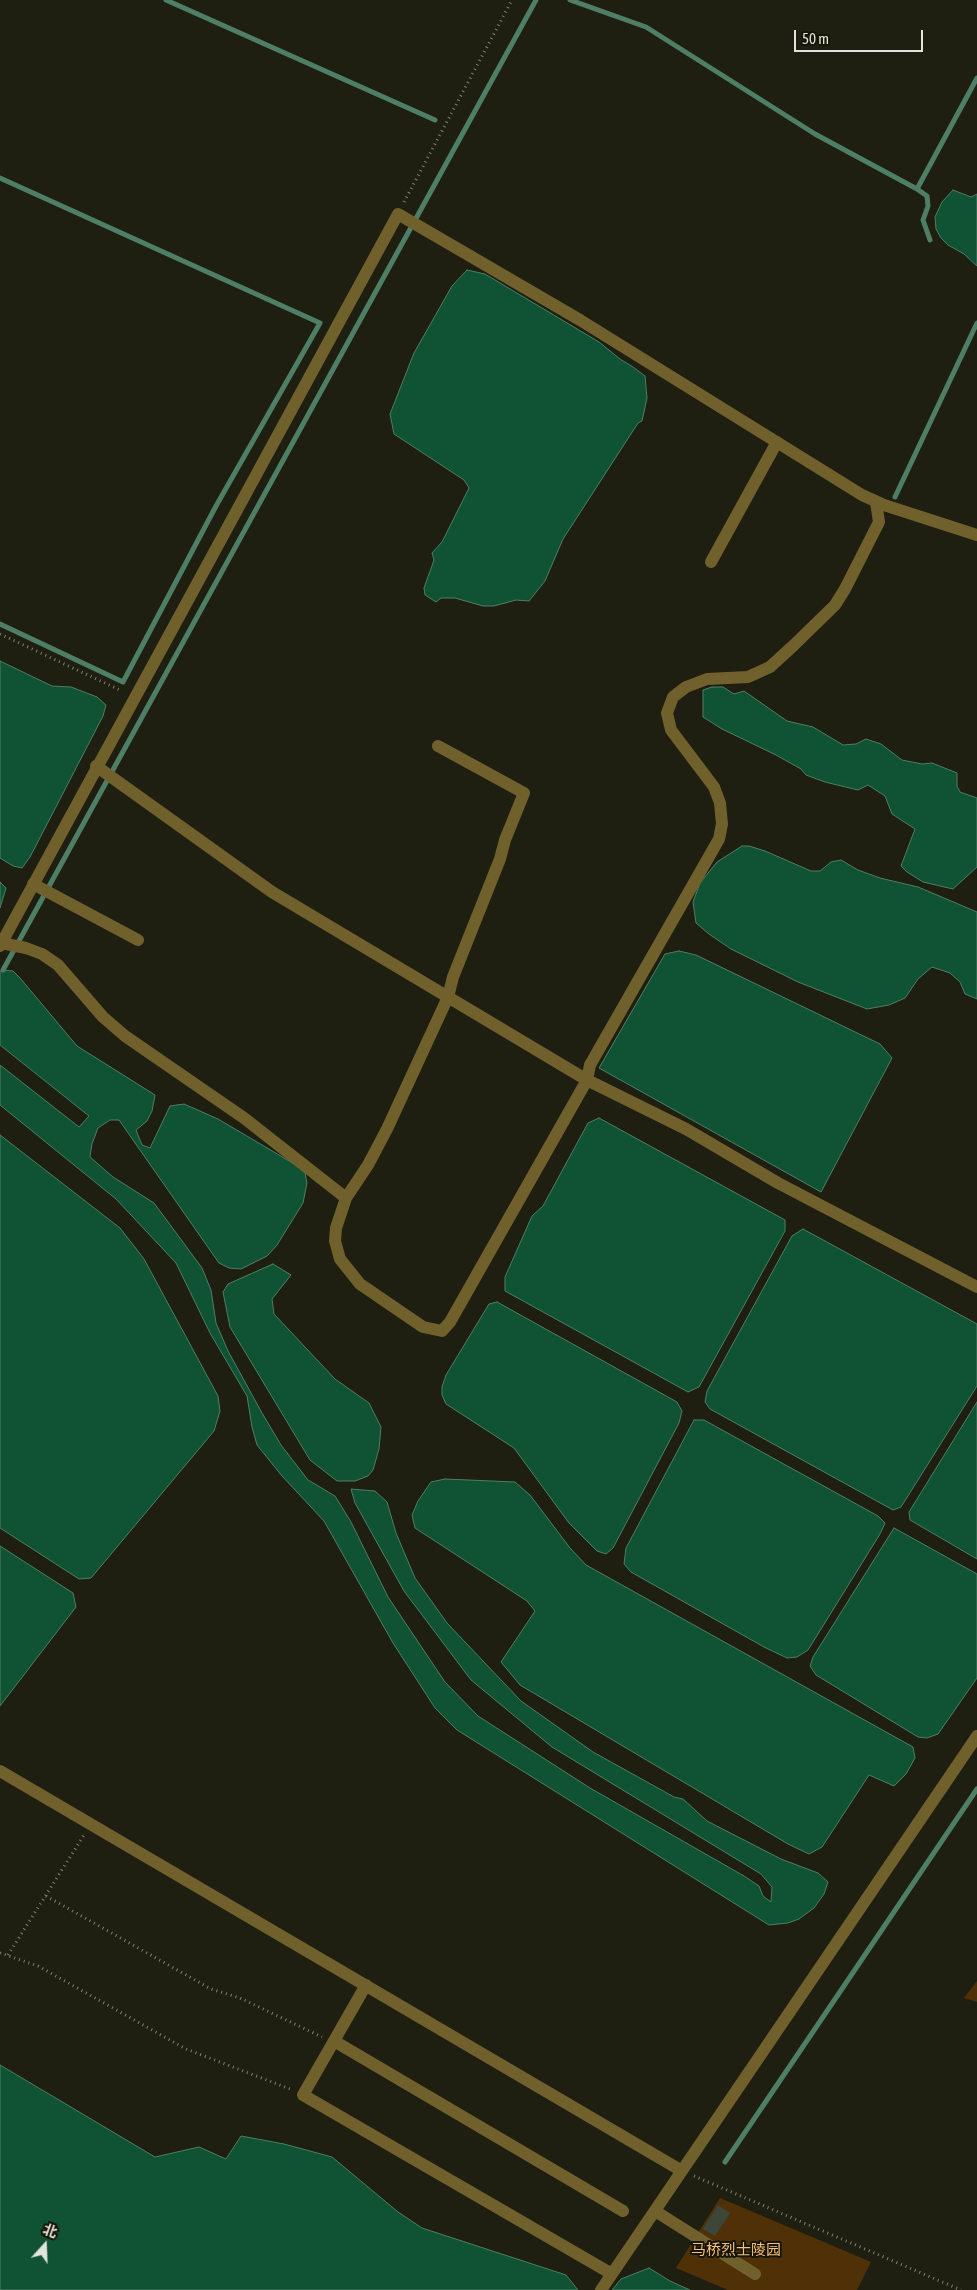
<!DOCTYPE html>
<meta charset="utf-8">
<style>
body{margin:0}
#map{position:relative;width:977px;height:2290px;overflow:hidden;background:#1e1f11;font-family:"Asap Condensed","Noto Sans SC",sans-serif}
canvas{display:block}
.north{position:absolute;left:20px;top:2220px;width:50px;height:50px;-webkit-text-stroke:4px #151608;paint-order:stroke;rotate:20deg;font-size:14px;font-weight:700;line-height:20px;text-align:center;color:#e2e3da}
.north::after{content:'';display:block;margin:auto;width:18px;height:22px;background:#e2e3da;clip-path:polygon(50% 0,100% 100%,50% 72%,0 100%)}
.scale{position:absolute;left:794px;top:30px;width:129px;height:22px;box-sizing:border-box;border:2px solid #e2e3da;border-top:0;padding-left:6px;font-size:15px;line-height:18px;white-space:nowrap;color:#e2e3da;-webkit-text-stroke:4px #151608;paint-order:stroke}
</style>
<div id="map">
<canvas width="977" height="2290"></canvas>
<div class="north">北</div>
<div class="scale">50 m</div>
</div>
<script>
const g = document.querySelector('canvas').getContext('2d');
g.lineJoin = 'round';
function fill(path, color) {
  g.fillStyle = color;
  g.fill(path, 'evenodd');
}
function poly(rows) {
  const path = new Path2D();
  for (const r of rows) {
    path.moveTo(r[0], r[1]);
    for (let i = 2; i < r.length; i += 2) path.lineTo(r[i], r[i + 1]);
  }
  return path;
}
function trace(path, color, width, dash) {
  g.strokeStyle = color;
  g.lineWidth = width;
  g.lineCap = dash ? 'butt' : 'round';
  g.setLineDash(dash || []);
  g.stroke(path);
}
function write(font, color, halo, rows, align = 'center') {
  g.font = font + ' "Asap Condensed","Noto Sans SC",sans-serif';
  g.lineWidth = 4;
  g.setLineDash([]);
  g.textBaseline = 'middle';
  g.strokeStyle = halo;
  g.fillStyle = color;
  for (const [text, x, y, turn = 0] of rows) {
    g.save();
    g.translate(x, y);
    g.rotate((+turn || 0) * Math.PI / 180);
    g.textAlign = isNaN(turn) ? turn : align;
    if (halo) g.strokeText(text, 0, 0);
    g.fillText(text, 0, 0);
    g.restore();
  }
}
const green = poly([
 [977,1981,977,2002,964,1998],
 [720,2198,871,2262,857,2290,728,2290,676,2268]
]);
const water = poly([
 [953,190,971,197,977,194,977,266,964,254,948,245,941,238,936,229,935,217,942,202,953,190],
 [467,270,485,274,599,342,620,359,633,367,645,376,647,398,642,421,638,423,563,539,545,581,529,601,516,600,494,606,483,606,455,598,441,598,436,602,425,595,424,588,434,560,432,553,442,542,469,488,464,480,394,434,390,414,414,353,452,286,467,270],
 [0,661,52,686,71,687,97,697,106,705,103,716,30,857,22,868,13,866,0,858,0,661],
 [712,687,723,687,734,694,744,691,787,721,813,727,843,745,856,744,866,739,881,744,902,760,922,764,932,763,957,773,957,786,960,792,977,798,977,867,953,889,923,882,907,872,901,866,915,829,892,814,885,796,868,785,858,790,825,782,806,775,801,769,776,755,722,729,703,717,703,690,712,687],
 [742,846,749,846,765,851,811,871,820,871,831,862,841,860,858,870,880,878,918,887,977,912,977,999,965,994,960,982,950,973,932,967,918,979,905,998,889,1005,867,1009,798,982,731,949,709,934,696,923,693,902,700,883,717,862,742,846],
 [0,882,6,888,0,908,0,882],
 [679,951,696,955,880,1044,892,1058,821,1192,599,1068,665,954,679,951],
 [3,970,13,971,20,978,77,1046,155,1095,152,1111,147,1121,136,1130,142,1145,150,1148,170,1106,184,1104,218,1119,296,1165,305,1173,307,1183,303,1203,277,1245,267,1256,241,1269,229,1268,219,1263,119,1120,110,1120,98,1128,92,1144,90,1157,113,1177,154,1203,202,1268,211,1290,216,1323,228,1351,262,1413,281,1445,308,1480,335,1496,351,1522,388,1597,445,1682,478,1716,590,1788,744,1876,759,1886,763,1896,771,1902,772,1887,761,1874,552,1747,471,1680,404,1591,355,1503,351,1489,375,1491,387,1502,396,1533,415,1578,447,1623,521,1701,593,1752,674,1797,683,1799,707,1821,781,1859,818,1873,828,1882,824,1894,814,1908,799,1919,788,1923,769,1925,457,1730,435,1708,393,1643,324,1521,282,1476,257,1445,252,1427,247,1396,210,1333,176,1263,116,1199,0,1105,0,1065,79,1127,89,1116,0,1045,0,972,3,970],
 [599,1118,785,1220,785,1231,699,1387,688,1392,505,1291,505,1277,532,1216,543,1206,588,1123,599,1118],
 [0,1135,120,1228,144,1259,218,1396,220,1411,214,1431,91,1578,79,1579,0,1528,0,1135],
 [803,1229,977,1324,977,1386,901,1507,893,1510,710,1409,705,1402,707,1391,792,1236,803,1229],
 [273,1264,291,1275,272,1299,274,1314,335,1379,369,1403,381,1427,379,1449,373,1470,368,1476,355,1481,337,1481,310,1460,230,1327,223,1292,228,1284,273,1264],
 [497,1302,677,1402,682,1411,679,1423,613,1548,606,1554,597,1551,569,1523,514,1448,446,1404,442,1395,442,1387,446,1375,489,1304,497,1302],
 [977,1402,977,1559,910,1520,909,1512,977,1402],
 [694,1420,704,1420,878,1516,885,1523,880,1534,808,1650,797,1657,787,1658,764,1647,631,1572,624,1564,626,1548,694,1420],
 [445,1479,515,1482,530,1495,570,1548,586,1565,913,1747,915,1758,906,1774,894,1786,869,1775,822,1847,809,1854,788,1844,520,1685,501,1662,535,1611,527,1601,415,1528,412,1515,418,1501,431,1482,445,1479],
 [894,1528,977,1574,977,1678,938,1734,927,1738,918,1737,816,1675,810,1666,813,1657,894,1528],
 [0,1546,73,1593,76,1607,0,1706,0,1546],
 [0,2065,155,2157,199,2147,226,2159,241,2136,284,2144,332,2157,398,2212,422,2228,566,2275,578,2290,0,2290,0,2065],
 [649,2268,670,2281,690,2290,612,2290,621,2279,649,2268]
]);
const stream = poly([
 [166,0,435,120],
 [570,0,646,27,815,134,917,189,927,196,928,206,923,220,930,240],
 [0,178,320,323,216,506,123,682,0,624],
 [917,189,977,78],
 [895,497,977,323],
 [3,970,536,0],
 [725,2162,977,1789]
]);
const building = poly([
 [718,2205,730,2213,715,2236,703,2229]
]);
const path = poly([
 [404,202,512,0],
 [0,634,122,691],
 [46,1896,211,1989,240,1998,322,2037],
 [0,1953,38,1966,186,2049,290,2089],
 [8,1955,84,1835],
 [694,2176,961,2290]
]);
const minor = poly([
 [711,562,777,442],
 [438,746,524,793,505,840,500,859,453,977,448,997,387,1129,368,1165,346,1198,336,1228,335,1241,340,1259,360,1284,423,1327,442,1331,450,1322,587,1080,590,1065,719,839,722,824,720,803,714,787,671,730,667,713,673,697,686,687,707,679,748,677,770,667,794,645,835,605,845,589,879,522,876,502],
 [96,766,272,892,587,1080,686,1129,778,1183,977,1287],
 [33,884,138,940],
 [1,943,26,948,42,954,58,965,103,1017,125,1036,244,1118,346,1198],
 [0,946,398,214,580,320,862,495,884,505,977,535],
 [0,1771,682,2171],
 [366,1985,303,2095,612,2274],
 [334,2041,623,2211],
 [655,2211,755,2274],
 [601,2290,977,1736]
]);
const parkNames = [
 ["马桥烈士陵园",736,2250]
];
fill(green, '#503107');
fill(water, '#105234');
trace(water, '#4f7e66', 1);
trace(stream, '#4f7e66', 5);
fill(building, '#3d4639');
trace(path, '#7f8075', 3, [1, 4]);
trace(minor, '#70602c', 12);
write('15px', '#f8be7c', '#151608', parkNames);
</script>
